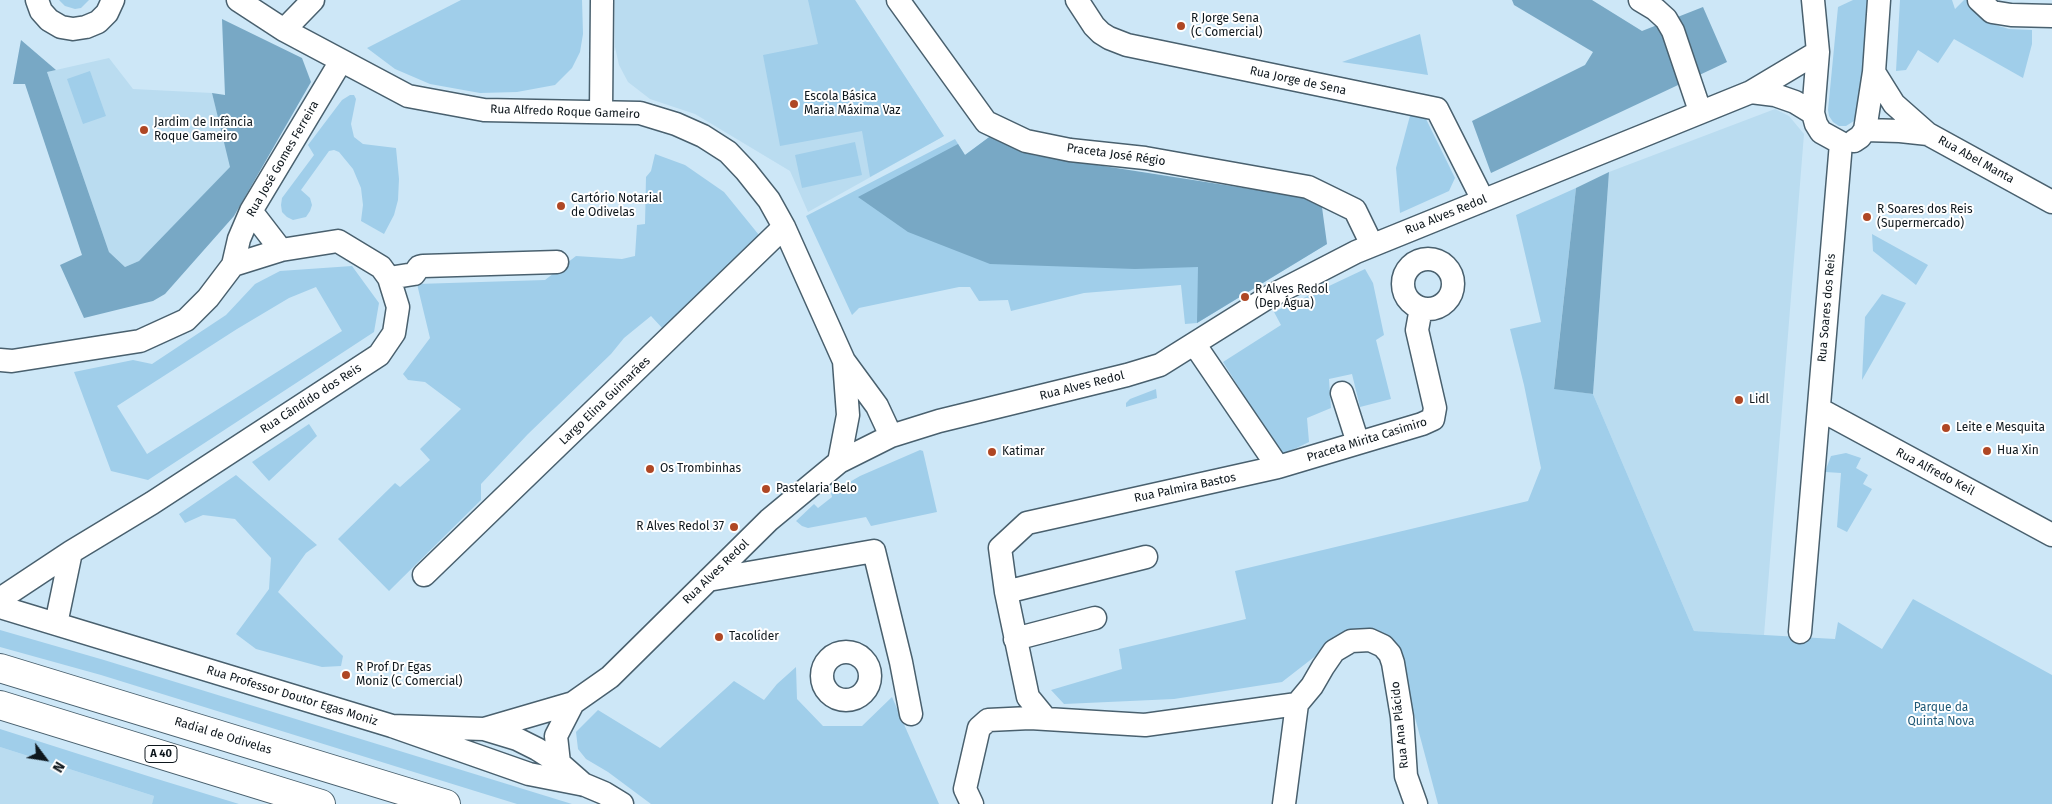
<!DOCTYPE html>
<meta charset="utf-8">
<style>
body{margin:0}
#map{position:relative;width:2052px;height:804px;overflow:hidden;background:#cde7f7;font-family:"Fira Sans",sans-serif}
canvas{display:block}
.north{position:absolute;left:20px;top:734px;width:50px;height:50px;-webkit-text-stroke:4px #fff;paint-order:stroke;rotate:121deg;font-size:14px;font-weight:700;line-height:20px;text-align:center;color:#0e171d}
.north::after{content:'';display:block;margin:auto;width:18px;height:22px;background:#0e171d;clip-path:polygon(50% 0,100% 100%,50% 72%,0 100%)}
</style>
<div id="map">
<canvas width="2052" height="804"></canvas>
<div class="north">N</div>
</div>
<script>
const g = document.querySelector('canvas').getContext('2d');
g.lineJoin = 'round';
function fill(path, color) {
  g.fillStyle = color;
  g.fill(path, 'evenodd');
}
function poly(rows) {
  const path = new Path2D();
  for (const r of rows) {
    if (r.length === 3) {
      path.moveTo(r[0] + r[2], r[1]);
      path.arc(r[0], r[1], r[2], 0, 2 * Math.PI);
      continue;
    }
    path.moveTo(r[0], r[1]);
    for (let i = 2; i < r.length; i += 2) path.lineTo(r[i], r[i + 1]);
  }
  return path;
}
function trace(path, color, width, dash) {
  g.strokeStyle = color;
  g.lineWidth = width;
  g.lineCap = dash ? 'butt' : 'round';
  g.setLineDash(dash || []);
  g.stroke(path);
}
function write(font, color, halo, rows, align = 'center') {
  g.font = font + ' "Fira Sans",sans-serif';
  g.lineWidth = 4;
  g.setLineDash([]);
  g.textBaseline = 'middle';
  g.strokeStyle = halo;
  g.fillStyle = color;
  for (const [text, x, y, turn = 0] of rows) {
    g.save();
    g.translate(x, y);
    g.rotate((+turn || 0) * Math.PI / 180);
    g.textAlign = isNaN(turn) ? turn : align;
    if (halo) g.strokeText(text, 0, 0);
    g.fillText(text, 0, 0);
    g.restore();
  }
}
const built = poly([
 [615,0,855,0,944,136,808,212,790,171,695,114,650,99,628,82,619,65,615,47],
 [109,58,133,89,212,93,231,167,139,261,125,267,109,252,47,72],
 [1775,109,1789,116,1804,134,1764,635,1694,631,1593,394,1609,172],
 [0,747,154,796,152,804,0,804]
]);
const green = poly([
 [59,0,89,0,81,8,75,9,65,6],
 [461,0,582,0,583,34,580,52,572,68,555,85,517,92,480,93,430,84,395,69,367,48],
 [808,0,855,0,944,136,870,177,862,131,780,146,763,55,818,44],
 [1853,0,1868,0,1869,9,1859,112,1857,119,1846,126,1839,126,1833,122,1829,116,1828,110,1838,7],
 [1900,0,1952,0,1955,9,1964,0,1969,0,1979,16,1992,24,2009,29,2032,30,2032,44,2023,78,1954,39,1938,63,1918,50,1906,70,1896,71],
 [1420,34,1428,75,1342,62],
 [90,71,106,116,83,124,67,79],
 [350,95,354,95,356,99,351,124,354,137,363,144,396,148,399,179,398,200,394,215,384,234,361,221,363,205,361,188,353,169,339,152,334,150,329,151,301,190,310,198,312,205,310,211,306,217,293,220,287,217,282,212,281,205,282,198,314,155,308,145,342,100],
 [1411,112,1426,119,1455,178,1449,191,1400,213,1396,168],
 [992,135,1033,155,1327,244,1197,323,1185,324,1181,285,1084,293,1011,311,1008,300,979,301,970,287,959,287,859,308,852,315,806,216,955,139,965,155],
 [855,142,862,175,802,188,795,155],
 [655,154,685,165,724,192,759,235,664,330,651,316,624,338,611,354,528,434,481,484,481,500,389,591,338,539,395,483,400,487,430,460,420,449,461,409,425,382,408,380,403,374,430,338,417,284,545,280,576,256,622,259,635,256,637,225,645,224,646,177,651,171],
 [1576,188,1554,388,1593,394,1694,631,1835,639,1838,622,1882,649,1913,599,2052,675,2052,804,1438,804,1397,650,1340,637,1282,682,1174,699,1064,704,1051,690,1122,669,1119,649,1246,619,1235,571,1528,501,1541,468,1524,385,1510,329,1541,322,1516,215],
 [1872,234,1928,265,1916,285,1873,251],
 [352,266,379,303,374,332,148,480,111,471,74,372,133,360,152,364,226,315,255,284,280,271],
 [316,287,342,331,147,454,117,406,237,329,289,298],
 [1365,269,1373,283,1384,335,1376,340,1391,399,1360,407,1352,374,1329,379,1331,408,1307,418,1309,442,1284,454,1273,442,1223,362,1281,325,1274,312],
 [1882,294,1906,303,1862,380,1865,317],
 [1156,389,1157,398,1126,407,1126,403,1130,399],
 [309,424,317,436,269,481,252,462],
 [920,450,923,451,937,512,871,526,866,517,808,528,802,526,796,521,814,504,818,508,832,497,831,493,860,476],
 [1846,453,1861,458,1856,468,1868,475,1863,484,1872,489,1847,532,1837,527,1841,473,1825,472,1831,456],
 [236,475,317,545,306,553,278,592,343,656,341,666,322,667,256,649,236,634,269,589,271,558,235,519,203,515,185,523,179,514],
 [0,630,104,660,572,804,517,804,101,675,0,647],
 [796,667,797,699,823,726,862,726,892,697,939,804,651,804,608,772,586,759,578,749,576,732,598,710,660,748,734,681,764,700,777,684],
 [0,729,154,778,239,804,152,804,154,796,0,747]
]);
const forest = poly([
 [1512,0,1592,0,1642,31,1703,7,1727,62,1491,173,1472,121,1585,65,1593,52,1514,5],
 [222,19,302,58,311,82,234,216,165,294,153,301,84,318,60,265,82,255,25,84,13,84,21,40,56,70,47,72,109,252,125,267,139,261,230,167,212,93,225,95],
 [992,135,1033,155,1321,200,1327,244,1197,323,1198,267,1135,269,990,264,908,232,858,197,958,144,965,155],
 [1609,172,1593,394,1554,389,1576,188]
]);
const minor = poly([
 [37,0,41,11,49,20,61,27,73,29,86,27,98,22,107,13,113,0],
 [238,0,284,30,408,96,484,110,640,113,676,124,703,136,728,152,746,171,769,200,784,227,844,361,877,406,891,436],
 [898,0,986,122,1026,141,1070,150,1145,158,1308,187,1355,210,1372,245],
 [1077,0,1094,26,1101,33,1109,38,1127,45,1437,109,1483,200],
 [1640,0,1655,9,1666,19,1673,31,1700,111],
 [1813,0,1818,52,1813,113,1816,124,1821,132,1841,143],
 [1979,0,1992,12,2011,15,2052,16],
 [284,30,313,0],
 [1874,72,1894,104,1928,134],
 [1751,92,1818,52],
 [601,112,602,0],
 [1865,130,1900,131,1928,134,2052,202],
 [1854,141,1860,137,1865,130,1874,72,1879,0],
 [1428,284,25],
 [233,265,281,250],
 [389,278,414,274,419,267,423,266,557,262],
 [1195,345,1278,467],
 [0,360,12,361,140,341,186,320,208,298,233,265,239,239,251,211,341,61],
 [1342,393,1358,443],
 [1819,409,2052,535],
 [839,462,848,415,844,361],
 [424,575,784,227],
 [708,580,874,551,901,662,911,714],
 [1006,592,1146,557],
 [0,599,71,552,152,503,379,355,394,333,398,307,389,278,381,267,338,241,281,250,251,211],
 [0,607,392,726,529,774,585,785,604,793,622,804],
 [56,624,71,552],
 [1800,632,1841,143],
 [1015,639,1095,618],
 [846,676,24],
 [1046,719,1028,697,1006,592,1000,548,1027,523,1278,467,1422,424,1433,419,1435,408,1417,330,1421,308],
 [392,726,484,729,573,703,610,677,769,520,839,462,891,436,939,421,1127,375,1160,365,1267,298,1356,252,1751,92,1775,95,1795,102,1813,113],
 [484,729,517,739,537,749,559,763,584,785],
 [559,763,556,736,573,703],
 [972,804,965,789,979,728,988,720,1030,718,1145,725,1297,704],
 [1284,804,1297,704,1312,686,1323,667,1334,651,1351,641,1370,640,1383,646,1390,654,1393,663,1402,717,1406,776,1416,804]
]);
const trunk = poly([
 [0,668,446,804],
 [0,705,321,804]
]);
const markers = [
 [1181,26,5,"#af4724"],
 [794,104,5,"#af4724"],
 [144,130,5,"#af4724"],
 [561,206,5,"#af4724"],
 [1867,217,5,"#af4724"],
 [1245,297,5,"#af4724"],
 [1739,400,5,"#af4724"],
 [1946,428,5,"#af4724"],
 [1987,451,5,"#af4724"],
 [992,452,5,"#af4724"],
 [650,469,5,"#af4724"],
 [766,489,5,"#af4724"],
 [734,527,5,"#af4724"],
 [719,637,5,"#af4724"],
 [346,675,5,"#af4724"]
];
const shields = [
 [161,754,32]
];
const shieldNames = [
 ["A 40",161,754]
];
const poiNames = [
 ["R Jorge Sena",1191,19],
 ["(C Comercial)",1191,33],
 ["Escola Básica",804,97],
 ["Maria Máxima Vaz",804,111],
 ["Jardim de Infância",154,123],
 ["Roque Gameiro",154,137],
 ["Cartório Notarial",571,199],
 ["de Odivelas",571,213],
 ["R Soares dos Reis",1877,210],
 ["(Supermercado)",1877,224],
 ["R Alves Redol",1255,290],
 ["(Dep Água)",1255,304],
 ["Lidl",1749,400],
 ["Leite e Mesquita",1956,428],
 ["Hua Xin",1997,451],
 ["Katimar",1002,452],
 ["Os Trombinhas",660,469],
 ["Pastelaria Belo",776,489],
 ["R Alves Redol 37",724,527,"right"],
 ["Tacolíder",729,637],
 ["R Prof Dr Egas",356,668],
 ["Moniz (C Comercial)",356,682]
];
const streetNames = [
 ["Rua Jorge de Sena",1298,81,12],
 ["Rua Alfredo Roque Gameiro",565,112,2],
 ["Praceta José Régio",1116,155,8],
 ["Rua José Gomes Ferreira",283,159,-60],
 ["Rua Abel Manta",1976,160,29],
 ["Rua Alves Redol",1446,215,-22],
 ["Rua Soares dos Reis",1827,308,-85],
 ["Rua Alves Redol",1082,386,-14],
 ["Rua Cândido dos Reis",311,399,-33],
 ["Largo Elina Guimarães",605,401,-44],
 ["Praceta Mirita Casimiro",1367,440,-17],
 ["Rua Alfredo Keil",1935,472,28],
 ["Rua Palmira Bastos",1185,488,-12],
 ["Rua Alves Redol",716,572,-44],
 ["Rua Professor Doutor Egas Moniz",292,696,17],
 ["Rua Ana Plácido",1400,725,-96],
 ["Radial de Odivelas",223,736,17]
];
const parkNames = [
 ["Parque da",1941,708],
 ["Quinta Nova",1941,722]
];
fill(built, '#badcf0');
fill(green, '#a0ceea');
fill(forest, '#78a8c5');
trace(minor, '#49606e', 25);
trace(trunk, '#49606e', 30);
trace(minor, '#fff', 22);
trace(trunk, '#fff', 28);
for (const [x, y, r, color] of markers) {
  const dot = new Path2D();
  dot.arc(x, y, r, 0, 2 * Math.PI);
  g.fillStyle = color;
  g.fill(dot);
  trace(dot, '#fff', 2);
}
for (const [x, y, w] of shields) {
  const box = new Path2D();
  box.roundRect(x - w / 2, y - 8.5, w, 17, 4);
  g.fillStyle = '#fff';
  g.fill(box);
  trace(box, '#0e171d', 1);
}
write('bold 11px', '#0e171d', null, shieldNames);
write('12px', '#0e171d', '#fff', poiNames, 'left');
write('12px', '#0e171d', '#fff', streetNames);
write('12px', '#1f5977', '#fff', parkNames);
</script>
